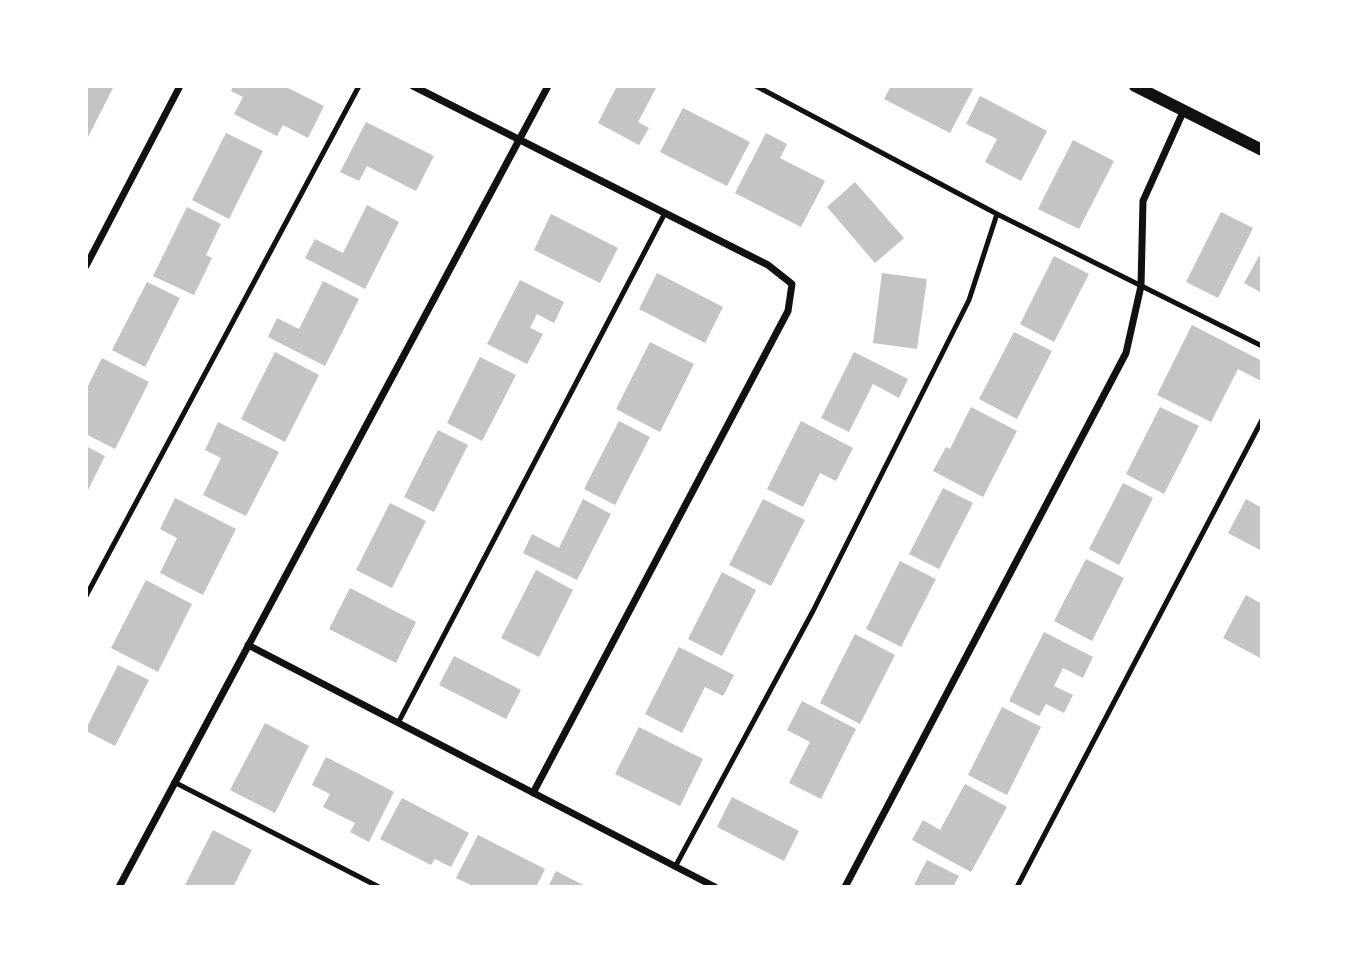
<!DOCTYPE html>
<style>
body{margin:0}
#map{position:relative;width:1348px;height:973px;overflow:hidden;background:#fff;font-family:Rubik,sans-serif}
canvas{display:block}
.frame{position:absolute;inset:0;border:88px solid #fff;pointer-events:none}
</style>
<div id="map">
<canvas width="1348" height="973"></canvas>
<div class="frame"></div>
</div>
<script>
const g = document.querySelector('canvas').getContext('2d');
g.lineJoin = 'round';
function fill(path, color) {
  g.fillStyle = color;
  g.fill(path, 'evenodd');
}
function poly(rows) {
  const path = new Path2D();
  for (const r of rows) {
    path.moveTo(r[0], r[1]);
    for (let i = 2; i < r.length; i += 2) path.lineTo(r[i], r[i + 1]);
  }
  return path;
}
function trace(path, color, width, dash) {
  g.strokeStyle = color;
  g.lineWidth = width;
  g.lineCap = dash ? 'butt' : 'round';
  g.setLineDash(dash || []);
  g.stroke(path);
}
const building = poly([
 [86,86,114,86,86,141],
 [233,86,284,86,324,106,308,138,283,125,277,136,234,114,243,97,231,91],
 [617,86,657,86,638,122,649,128,639,145,598,123],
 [891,86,966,86,973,89,950,133,884,99],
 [980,96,1047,131,1021,181,985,162,997,139,966,124],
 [683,108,750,142,727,186,660,152],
 [366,122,434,156,416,191,367,166,359,181,340,172],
 [226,133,263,151,229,219,192,200],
 [766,133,787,144,780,158,825,181,801,227,735,193],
 [1073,140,1114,161,1079,229,1038,209],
 [855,182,904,238,875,263,827,207],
 [367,205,399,222,365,289,305,258,315,239,343,253],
 [187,207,221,224,206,255,212,258,194,295,153,276],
 [1221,212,1253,228,1218,298,1186,282],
 [551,214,618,248,600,283,534,250],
 [1262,251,1262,293,1244,283],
 [1054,256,1089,274,1054,342,1020,324],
 [657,273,723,307,705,343,639,309],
 [882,273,927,279,917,349,873,343],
 [520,280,564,302,554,323,537,314,530,328,543,334,527,364,487,344],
 [323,281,359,299,325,366,268,337,277,318,299,329],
 [147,282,180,298,145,367,112,350],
 [1192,325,1262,361,1261,381,1238,369,1211,422,1157,395],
 [1014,332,1052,351,1017,419,979,399],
 [650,342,694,364,660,432,616,409],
 [275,352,319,375,285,442,241,419],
 [854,352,908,379,899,398,873,384,849,432,821,418],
 [480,357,516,375,482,441,447,423],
 [102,358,149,382,115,449,86,434,86,390],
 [971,407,1017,431,983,497,933,471,946,447,950,449],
 [1160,407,1199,426,1164,494,1126,474],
 [619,421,650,437,615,505,584,489],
 [801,421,853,448,836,481,820,473,803,507,767,489],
 [218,422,279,452,246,516,203,495,221,458,205,450],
 [438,430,468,445,434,512,404,497],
 [86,446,105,456,86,494],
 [1123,483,1153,498,1119,565,1089,549],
 [943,488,973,503,939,569,909,554],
 [175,498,236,529,203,595,160,573,177,538,160,529],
 [583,499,611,514,577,580,523,553,532,534,559,548],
 [763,499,805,520,771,586,729,565],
 [1246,499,1262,508,1262,551,1228,533],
 [390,503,426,521,392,588,356,570],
 [1086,559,1124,578,1092,641,1054,621],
 [900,561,936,579,901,647,866,629],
 [536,570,573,590,539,657,501,638],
 [722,572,756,590,722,656,688,639],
 [146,580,192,604,158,672,111,648],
 [350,588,416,622,396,663,329,629],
 [1246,595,1262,604,1262,659,1223,638],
 [1044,632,1093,657,1083,678,1063,668,1054,686,1073,695,1064,713,1046,704,1039,716,1009,701],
 [855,634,895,655,860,724,820,703],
 [679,647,734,675,723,696,705,687,682,733,645,714],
 [454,656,521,690,506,719,439,685],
 [118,665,149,680,115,746,86,731,86,729],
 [802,701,856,729,821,799,789,783,810,742,787,730],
 [1002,707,1041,727,1007,795,968,775],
 [265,723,309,746,275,813,230,790],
 [639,727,703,759,680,806,615,774],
 [326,757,394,792,369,842,350,832,355,823,323,807,330,794,312,785],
 [965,784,1007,807,971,872,912,840,923,820,940,830],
 [732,797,799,831,784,861,717,827],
 [402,798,469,833,451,867,435,859,431,865,380,839],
 [213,830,252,850,233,887,184,887],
 [478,835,545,869,536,887,475,887,456,878],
 [927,860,959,876,953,887,913,887],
 [556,871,587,887,548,887]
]);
const service = poly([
 [997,214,1262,346],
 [86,596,359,86],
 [398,723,665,213],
 [174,782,379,887],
 [675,867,813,611,969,300,997,214,756,86],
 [1017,887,1262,420]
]);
const minor = poly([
 [413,86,768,265,792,284,788,311,533,793],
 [86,266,180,86],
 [248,645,715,887],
 [119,887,548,86],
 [845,887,1126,353,1141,286,1143,201,1184,110]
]);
const tertiary = poly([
 [1135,86,1262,150]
]);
fill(building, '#c4c4c4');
trace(service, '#111', 5);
trace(minor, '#111', 7);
trace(tertiary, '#111', 12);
</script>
